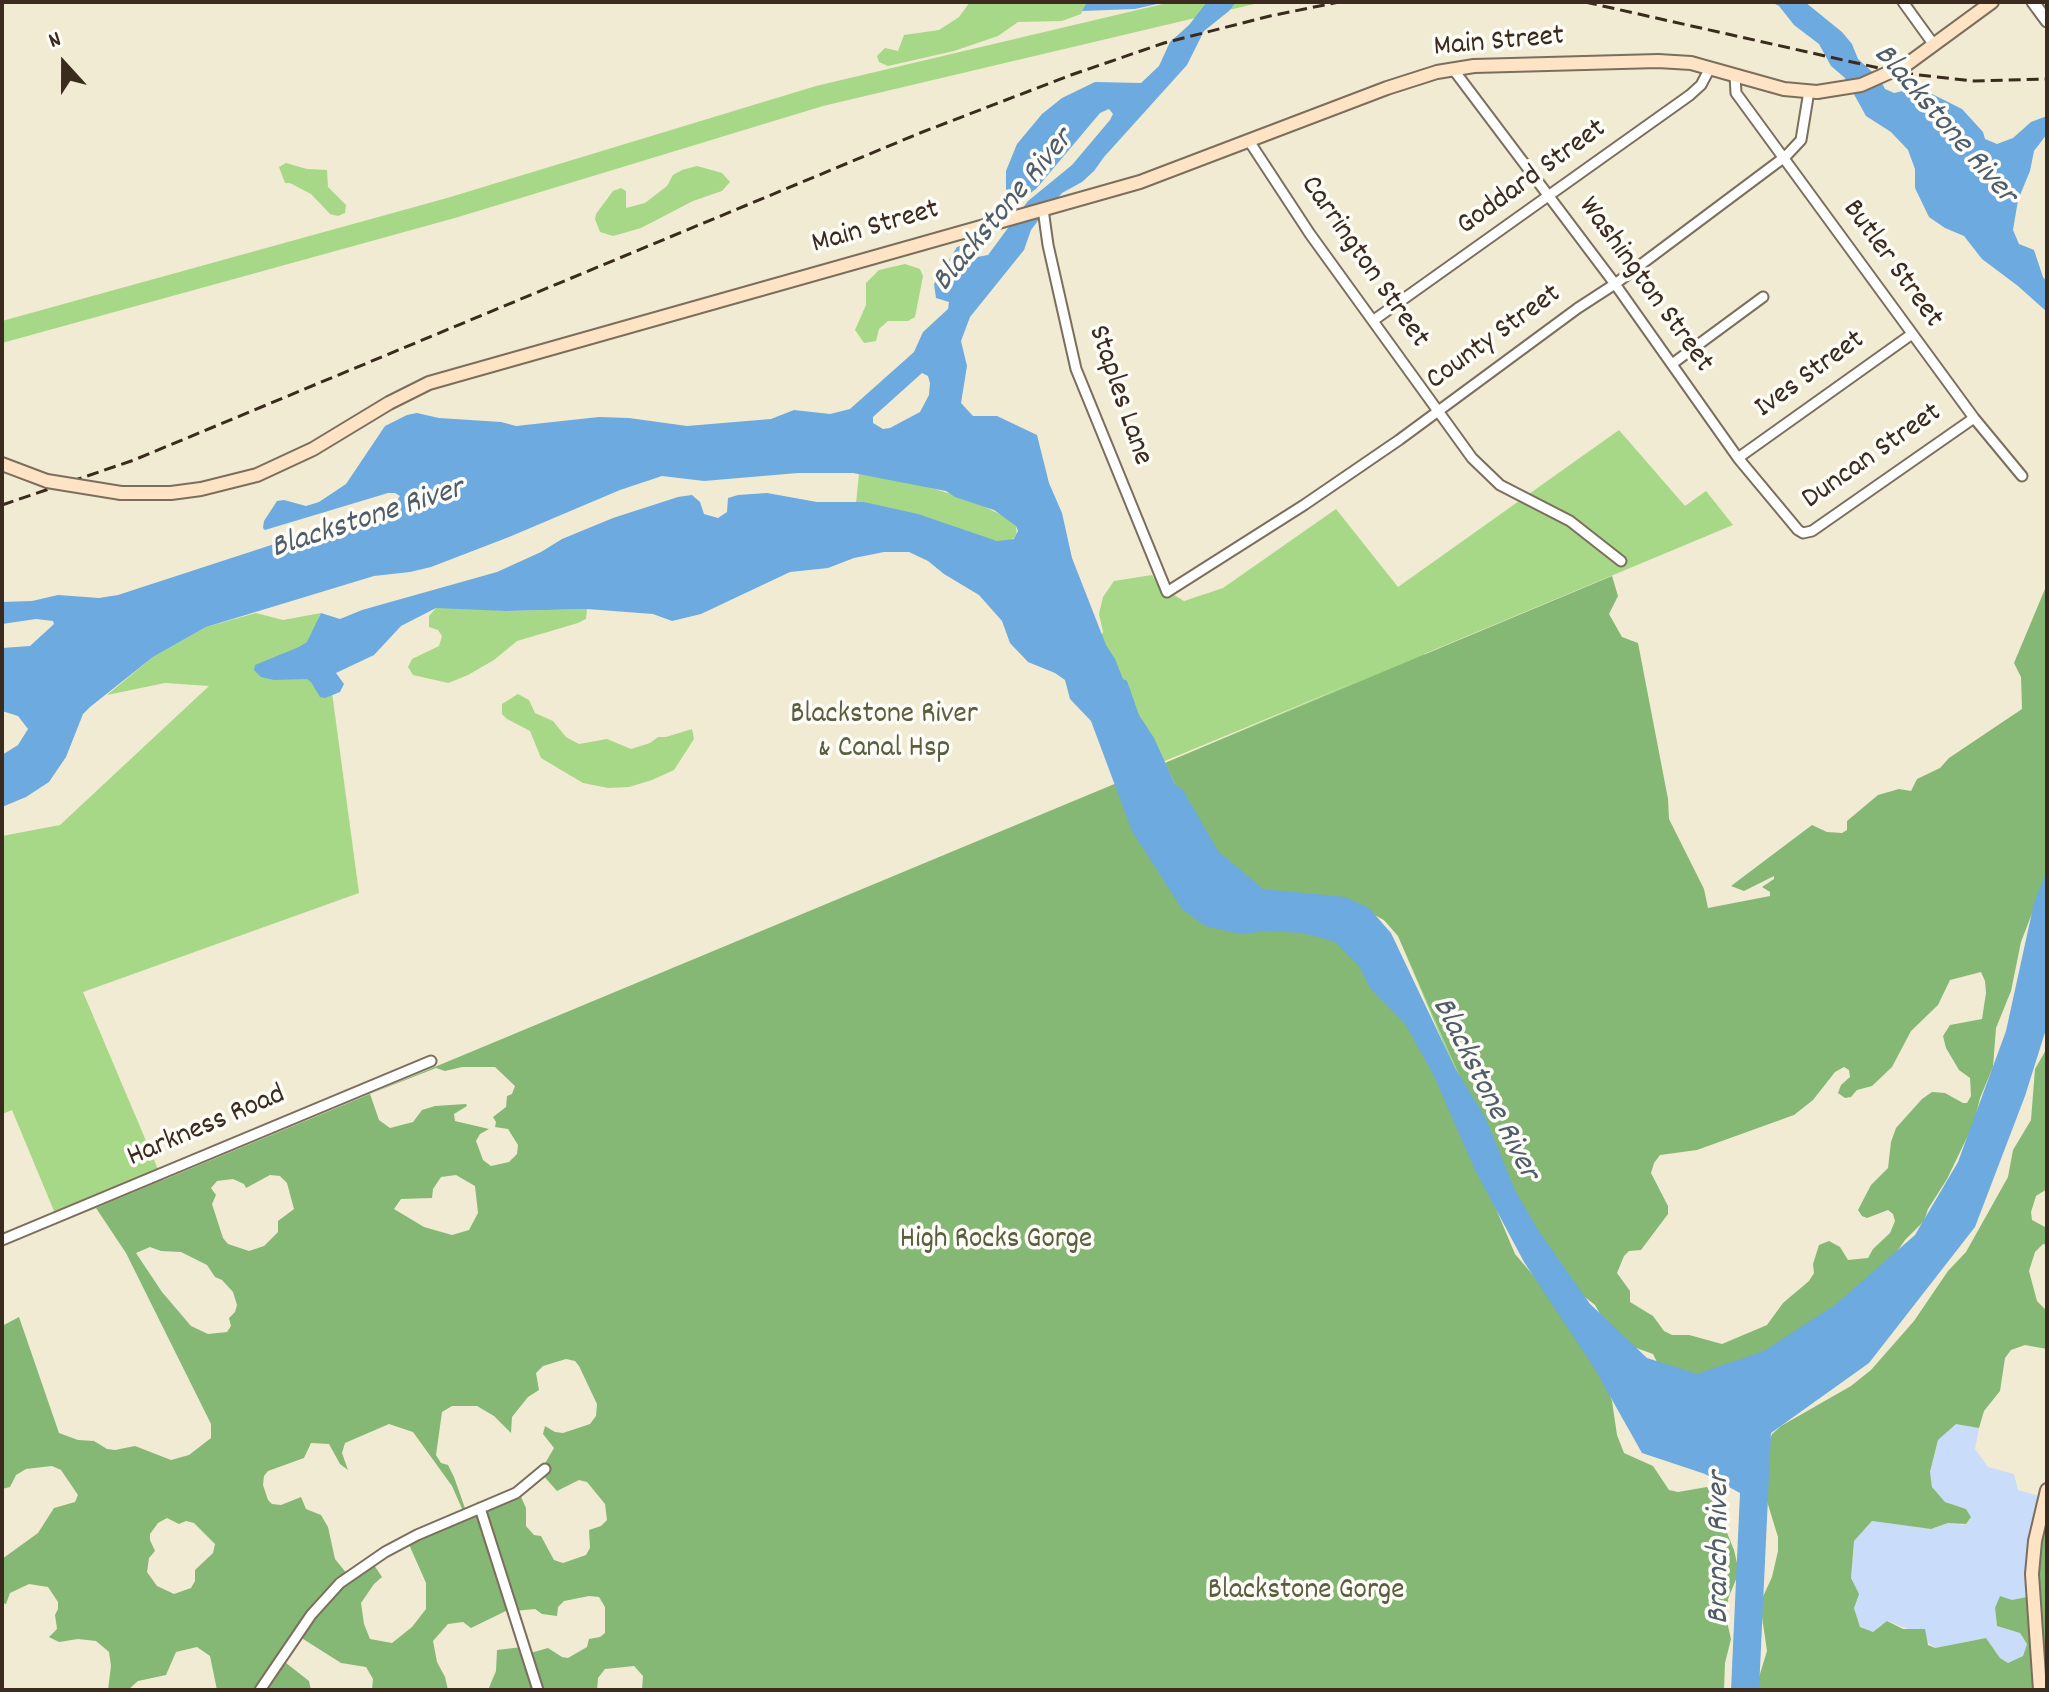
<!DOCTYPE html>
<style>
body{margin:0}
#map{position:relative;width:2049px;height:1692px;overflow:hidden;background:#f1ebd3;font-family:Dekko,sans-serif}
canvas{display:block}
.frame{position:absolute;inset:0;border:4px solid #3b2a1e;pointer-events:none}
.north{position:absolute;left:24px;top:24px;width:80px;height:80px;-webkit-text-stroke:6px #fdfcf7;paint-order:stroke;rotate:339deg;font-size:22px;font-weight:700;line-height:32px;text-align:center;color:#3b2a1e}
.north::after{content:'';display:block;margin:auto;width:28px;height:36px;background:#3b2a1e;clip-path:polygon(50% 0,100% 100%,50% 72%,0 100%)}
</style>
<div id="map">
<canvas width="2049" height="1692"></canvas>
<div class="frame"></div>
<div class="north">N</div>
</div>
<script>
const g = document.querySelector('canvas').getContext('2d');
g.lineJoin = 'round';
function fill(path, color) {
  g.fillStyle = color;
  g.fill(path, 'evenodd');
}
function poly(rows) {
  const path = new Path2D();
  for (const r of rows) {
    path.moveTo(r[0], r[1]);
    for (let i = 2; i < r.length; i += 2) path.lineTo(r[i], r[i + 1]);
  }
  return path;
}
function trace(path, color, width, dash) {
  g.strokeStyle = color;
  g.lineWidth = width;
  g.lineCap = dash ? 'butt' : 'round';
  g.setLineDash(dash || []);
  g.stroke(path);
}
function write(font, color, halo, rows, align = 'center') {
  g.font = font + ' Dekko,sans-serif';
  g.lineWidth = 7;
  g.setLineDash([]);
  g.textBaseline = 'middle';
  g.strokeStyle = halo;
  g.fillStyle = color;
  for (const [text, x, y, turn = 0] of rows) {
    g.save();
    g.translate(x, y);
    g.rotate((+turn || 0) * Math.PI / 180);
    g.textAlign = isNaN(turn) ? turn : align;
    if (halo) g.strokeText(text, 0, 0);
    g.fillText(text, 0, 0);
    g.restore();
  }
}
const built = poly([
 [1956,1423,1979,1428,1975,1449,1988,1467,2014,1474,2018,1490,2042,1497,2031,1596,1995,1608,1997,1626,2020,1633,2027,1644,2023,1656,2008,1663,2000,1658,1986,1638,1935,1648,1913,1631,1888,1621,1873,1632,1860,1627,1854,1608,1851,1578,1854,1541,1872,1521,1931,1529,1948,1523,1965,1525,1971,1517,1966,1509,1945,1502,1932,1487,1930,1473,1938,1440]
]);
const green = poly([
 [970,2,1087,2,1081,14,1062,21,1018,22,998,36,954,51,888,66,879,62,877,56,885,48,898,51,904,35,939,30,959,17],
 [1171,2,1263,2,823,106,455,218,2,343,2,321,447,198,816,86],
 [286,163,307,169,327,170,328,187,346,205,345,213,338,216,330,214,311,194,290,183,285,183,279,167],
 [697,166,722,173,730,182,722,191,693,201,641,228,613,236,600,232,595,219,596,214,613,191,621,188,626,191,626,208,645,203,667,186,673,175,682,170],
 [905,264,920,269,923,276,915,317,908,321,888,321,879,329,876,341,864,343,855,330,866,305,866,283,879,270],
 [1619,430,1685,506,1706,491,1733,525,1424,654,1625,1030,1495,1150,1450,1059,1398,936,1384,920,1344,898,1165,763,1360,680,1148,768,1092,657,1103,632,1099,614,1103,597,1114,581,1152,575,1159,586,1184,601,1223,588,1336,509,1398,587],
 [859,474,922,485,974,501,1007,518,1016,526,1017,537,1007,541,997,541,856,503],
 [458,607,506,611,587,609,586,619,578,623,517,641,494,660,468,675,448,683,413,675,408,667,412,659,439,646,442,636,438,630,429,627,429,616,436,608],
 [256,613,283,620,321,613,318,619,322,618,359,893,83,992,163,1181,59,1223,12,1110,2,1114,2,836,60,825,209,686,165,683,107,695,153,657,206,627],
 [518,694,529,700,535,713,553,721,566,737,579,744,607,739,631,749,650,743,658,737,666,737,692,729,694,739,674,770,652,780,629,787,608,788,583,783,541,758,530,731,507,719,502,714,502,704]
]);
const forest = poly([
 [2047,567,2047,874,2021,942,2011,991,1996,1028,1993,1067,1980,1098,1974,1123,1947,1179,1928,1209,1924,1221,1905,1240,1892,1259,1846,1299,1772,1351,1705,1381,1658,1364,1653,1354,1628,1345,1610,1332,1595,1305,1572,1287,1513,1197,1398,936,1384,920,1344,898,1247,895,1186,807,1165,763,1612,576,1618,596,1609,614,1622,637,1638,643,1668,799,1669,819,1704,889,1708,908,1770,896,1770,892,1762,887,1774,879,1774,876,1744,891,1731,886,1812,825,1827,832,1842,833,1847,830,1847,821,1878,795,1899,789,1911,791,1917,779,1940,768,1949,758,2022,709,2021,677,2014,663,2045,589],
 [1981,972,1985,981,1986,993,1982,1019,1950,1025,1943,1036,1946,1048,1959,1070,1970,1078,1971,1096,1967,1103,1963,1103,1945,1093,1932,1092,1922,1099,1896,1128,1891,1142,1888,1168,1871,1185,1858,1210,1862,1216,1867,1218,1888,1210,1893,1214,1895,1221,1890,1233,1873,1249,1868,1258,1848,1260,1840,1247,1829,1241,1819,1245,1813,1264,1814,1273,1809,1281,1783,1303,1767,1325,1722,1344,1689,1335,1672,1335,1664,1331,1653,1316,1630,1302,1630,1291,1617,1273,1624,1256,1629,1251,1641,1250,1668,1214,1668,1206,1651,1173,1654,1163,1660,1155,1697,1150,1794,1115,1813,1100,1835,1072,1844,1067,1849,1070,1850,1077,1841,1085,1838,1093,1845,1098,1851,1097,1857,1090,1872,1086,1892,1067,1911,1031,1938,1005,1950,980],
 [1124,780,1273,923,1373,942,1467,1140,1515,1254,1550,1295,1605,1381,1612,1401,1617,1435,1624,1453,1653,1466,1669,1490,1678,1492,1707,1487,1710,1491,1734,1550,1739,1572,1728,1599,1727,1622,1731,1639,1725,1663,1724,1690,642,1690,643,1676,634,1666,605,1669,598,1678,597,1690,488,1690,496,1671,497,1650,522,1647,527,1654,548,1648,562,1657,568,1658,587,1647,589,1639,600,1637,605,1633,605,1607,599,1597,589,1596,564,1601,558,1607,557,1616,542,1614,535,1609,514,1611,510,1609,471,1628,463,1622,448,1624,433,1641,437,1662,445,1677,448,1690,372,1690,373,1679,366,1667,341,1663,300,1637,281,1659,309,1681,311,1690,217,1690,210,1656,197,1647,176,1652,166,1675,138,1681,128,1690,108,1690,111,1666,109,1652,96,1641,78,1639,59,1642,49,1637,57,1629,55,1615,58,1609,58,1602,48,1587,29,1584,10,1593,6,1604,2,1603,2,1559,38,1533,54,1508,75,1502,78,1495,61,1470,52,1466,26,1469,16,1475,10,1487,2,1489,2,1326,19,1317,59,1433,78,1440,94,1441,107,1449,115,1450,135,1446,171,1460,189,1455,211,1438,211,1424,126,1253,96,1208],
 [462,1067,495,1067,515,1086,512,1094,507,1096,506,1107,493,1117,496,1122,495,1127,508,1129,518,1145,517,1154,509,1162,491,1166,483,1160,476,1141,480,1134,489,1129,455,1121,454,1114,467,1106,466,1104,435,1106,422,1110,413,1122,390,1128,379,1120,370,1094,436,1068,445,1071],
 [270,1175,280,1176,287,1183,294,1209,278,1221,278,1232,264,1246,249,1251,228,1244,223,1238,212,1204,216,1195,211,1188,217,1181,233,1179,244,1184,246,1188],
 [456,1175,475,1186,478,1213,469,1230,452,1235,424,1227,394,1209,401,1199,432,1198,433,1189,441,1177],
 [150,1247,161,1251,181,1252,207,1265,215,1277,222,1280,233,1292,237,1305,235,1312,229,1318,231,1326,227,1332,208,1334,191,1326,162,1292,136,1253],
 [566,1359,575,1361,579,1366,597,1404,596,1416,590,1424,563,1433,555,1432,545,1426,543,1434,554,1448,540,1472,557,1491,579,1480,587,1482,605,1504,607,1520,601,1526,589,1530,590,1548,586,1555,563,1563,554,1560,541,1536,534,1535,526,1526,526,1508,518,1490,466,1511,454,1477,448,1465,441,1463,436,1455,442,1412,452,1406,477,1406,494,1416,511,1433,512,1417,528,1397,539,1390,536,1373,543,1366],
 [389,1424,413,1432,452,1486,463,1511,407,1540,426,1583,426,1609,412,1627,392,1643,370,1639,364,1624,361,1603,374,1584,382,1577,372,1562,348,1575,335,1559,328,1527,321,1515,306,1509,301,1497,281,1505,272,1504,268,1500,263,1485,264,1476,268,1471,304,1458,311,1443,329,1444,340,1464,348,1470,342,1453,345,1443],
 [167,1518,179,1524,186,1521,194,1523,215,1544,213,1553,195,1570,195,1581,191,1588,174,1594,157,1586,147,1572,149,1558,155,1551,150,1540,150,1534,158,1523],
 [2047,1048,2047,1189,2036,1196,2031,1212,2032,1220,2047,1228,2047,1245,2043,1244,2035,1252,2029,1271,2037,1301,2047,1311,2047,1349,2025,1345,2011,1350,2005,1358,2000,1391,1984,1411,1979,1428,1956,1424,1938,1440,1930,1472,1932,1487,1945,1502,1966,1509,1971,1517,1966,1524,1948,1523,1931,1529,1872,1521,1854,1541,1851,1578,1859,1594,1854,1608,1860,1627,1873,1632,1887,1621,1903,1629,1925,1629,1928,1645,1935,1648,1986,1638,2000,1658,2008,1663,2023,1656,2027,1644,2020,1633,1997,1626,1995,1608,2000,1596,2012,1600,2032,1596,2047,1487,2047,1690,1755,1690,1767,1651,1760,1603,1772,1577,1778,1551,1778,1537,1758,1472,1772,1434,1781,1426,1851,1386,1871,1370,1914,1321,1948,1271,1966,1252,2008,1177,2013,1150,2031,1120,2035,1069]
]);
const water = poly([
 [1087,2,1166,2,1135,9,1082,11],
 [1207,2,1236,2,1229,11,1204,31,1187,65,1104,157,1094,171,1082,182,1062,193,1040,218,1031,230,1024,250,970,317,961,341,967,366,961,403,973,416,997,416,1037,435,1049,483,1062,513,1072,558,1106,645,1115,659,1123,679,1127,681,1139,715,1154,738,1175,784,1183,790,1218,851,1263,889,1345,897,1369,908,1391,933,1455,1068,1485,1117,1515,1190,1538,1230,1590,1304,1647,1358,1697,1374,1764,1351,1835,1305,1915,1235,1958,1162,2006,1031,2034,903,2047,870,2047,1026,2025,1096,1975,1227,1869,1363,1771,1433,1759,1690,1731,1690,1740,1493,1705,1474,1642,1453,1593,1366,1524,1262,1475,1170,1433,1074,1405,1024,1370,988,1359,966,1335,942,1303,933,1268,931,1240,934,1205,926,1182,909,1132,831,1091,721,1070,699,1065,680,1055,673,1028,662,1010,643,1002,621,979,595,944,574,928,561,909,552,884,552,854,558,828,568,790,572,701,614,672,621,653,614,587,609,506,611,436,608,401,626,374,655,336,673,344,684,340,692,325,698,320,697,311,682,307,679,274,680,261,677,254,670,255,665,299,647,307,642,321,613,340,619,362,610,497,572,541,552,562,539,613,518,678,497,692,495,700,502,704,514,718,518,727,512,728,498,738,495,767,493,817,502,864,502,918,514,997,541,1014,539,1018,531,1016,526,994,510,955,497,946,491,853,473,798,473,704,481,662,476,620,490,509,537,431,567,410,572,374,576,206,627,153,657,90,707,83,714,66,757,49,782,26,797,2,807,2,755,18,745,28,729,18,716,2,711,2,648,30,646,54,624,53,621,36,619,2,624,2,602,32,601,58,595,99,598,118,595,394,505,400,496,395,493,388,493,265,530,263,528,264,521,277,501,284,500,306,506,319,502,346,484,385,426,407,415,417,413,439,418,501,422,516,426,599,417,629,418,687,426,771,419,794,410,830,414,850,409,914,352,923,332,948,309,949,302,936,298,934,284,957,247,970,243,974,246,977,257,988,255,1028,201,1072,165,1110,120,1113,114,1109,109,1100,113,1036,189,1026,196,1006,196,1006,171,1017,144,1042,114,1062,98,1095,82,1141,83,1159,66,1170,42,1189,25],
 [922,373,928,376,930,383,929,395,920,412,890,428,883,429,873,423,873,417],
 [1771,2,1805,2,1842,32,1852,44,1858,59,1880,79,1885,89,1894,93,1907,90,1924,90,1962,109,1983,132,1985,139,1997,144,2013,138,2031,122,2047,116,2047,134,2034,151,2030,171,2018,200,2013,230,2019,244,2034,250,2043,277,2047,282,2047,312,2018,286,1982,259,1964,236,1945,228,1929,217,1915,188,1915,169,1908,150,1891,132,1866,116,1845,78,1831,66,1819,44,1794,25,1779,6]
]);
const minor = poly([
 [1903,2,1934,45],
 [1453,69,1615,284,1738,458,1798,530,1803,533,1812,531,1974,418],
 [1735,76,1736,93,1974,418,2022,476],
 [1249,141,1310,234,1472,458,1500,485,1570,521,1621,561],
 [1043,209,1048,245,1076,369,1167,592,1304,505,1399,440,1578,308,1615,284,1786,156,1801,140,1809,91],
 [1374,320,1690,95,1701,85,1710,68],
 [1672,364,1763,297],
 [1738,458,1912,334],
 [2,1240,431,1061],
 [480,1508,538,1690],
 [260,1690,311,1615,340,1583,385,1552,417,1535,516,1493,545,1469]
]);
const tertiary = poly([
 [2033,2,2047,21]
]);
const secondary = poly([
 [1906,65,1992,2],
 [2,464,47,481],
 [121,493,171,493,201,489,257,475,313,449,389,403,429,383,1140,182,1387,88,1437,72,1474,66,1658,61,1691,63,1784,89,1817,92],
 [2040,1690,2032,1574,2035,1541,2047,1490]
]);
const rail = poly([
 [1585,2,1901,73,1974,81,2047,79],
 [2,505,134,460,920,133,1071,75,1164,43,1270,16,1339,2]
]);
const secondaryBridge = poly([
 [1817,92,1861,85,1906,65],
 [47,481,121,493]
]);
const streetNames = [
 ["Main Street",1499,44,-5],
 ["Goddard Street",1533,179,-36],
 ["Main Street",876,229,-16],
 ["Carrington Street",1363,263,55],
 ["Butler Street",1891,265,54],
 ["Washington Street",1644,286,54],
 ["County Street",1495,339,-36],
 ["Ives Street",1811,376,-36],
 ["Staples Lane",1118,396,71],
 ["Duncan Street",1873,458,-35],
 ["Harkness Road",207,1128,-23]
];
const parkNames = [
 ["Blackstone River",884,717],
 ["& Canal Hsp",884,751],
 ["High Rocks Gorge",996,1242],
 ["Blackstone Gorge",1306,1593]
];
const waterNames = [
 ["Blackstone River",1943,126,49],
 ["Blackstone River",1005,212,-50],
 ["Blackstone River",368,521,-18],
 ["Blackstone River",1483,1090,63],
 ["Branch River",1722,1548,-90]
];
fill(built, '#c9dcf9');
fill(green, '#a7d887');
fill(forest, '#85b874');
fill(water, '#6daadf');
trace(minor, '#7b6e5d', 13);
trace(tertiary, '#7b6e5d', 15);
trace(secondary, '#7b6e5d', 16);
trace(minor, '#fff', 9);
trace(tertiary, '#fff', 11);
trace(secondary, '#fee4c5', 12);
trace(rail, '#3b2a1e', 3, [12, 6]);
trace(secondaryBridge, '#7b6e5d', 16, []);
trace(secondaryBridge, '#fee4c5', 12);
write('30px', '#3b2a1e', '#fdfcf7', streetNames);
write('30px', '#5b5e3e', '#fdfcf7', parkNames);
write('italic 32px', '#4f5d6b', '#fdfcf7', waterNames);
</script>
